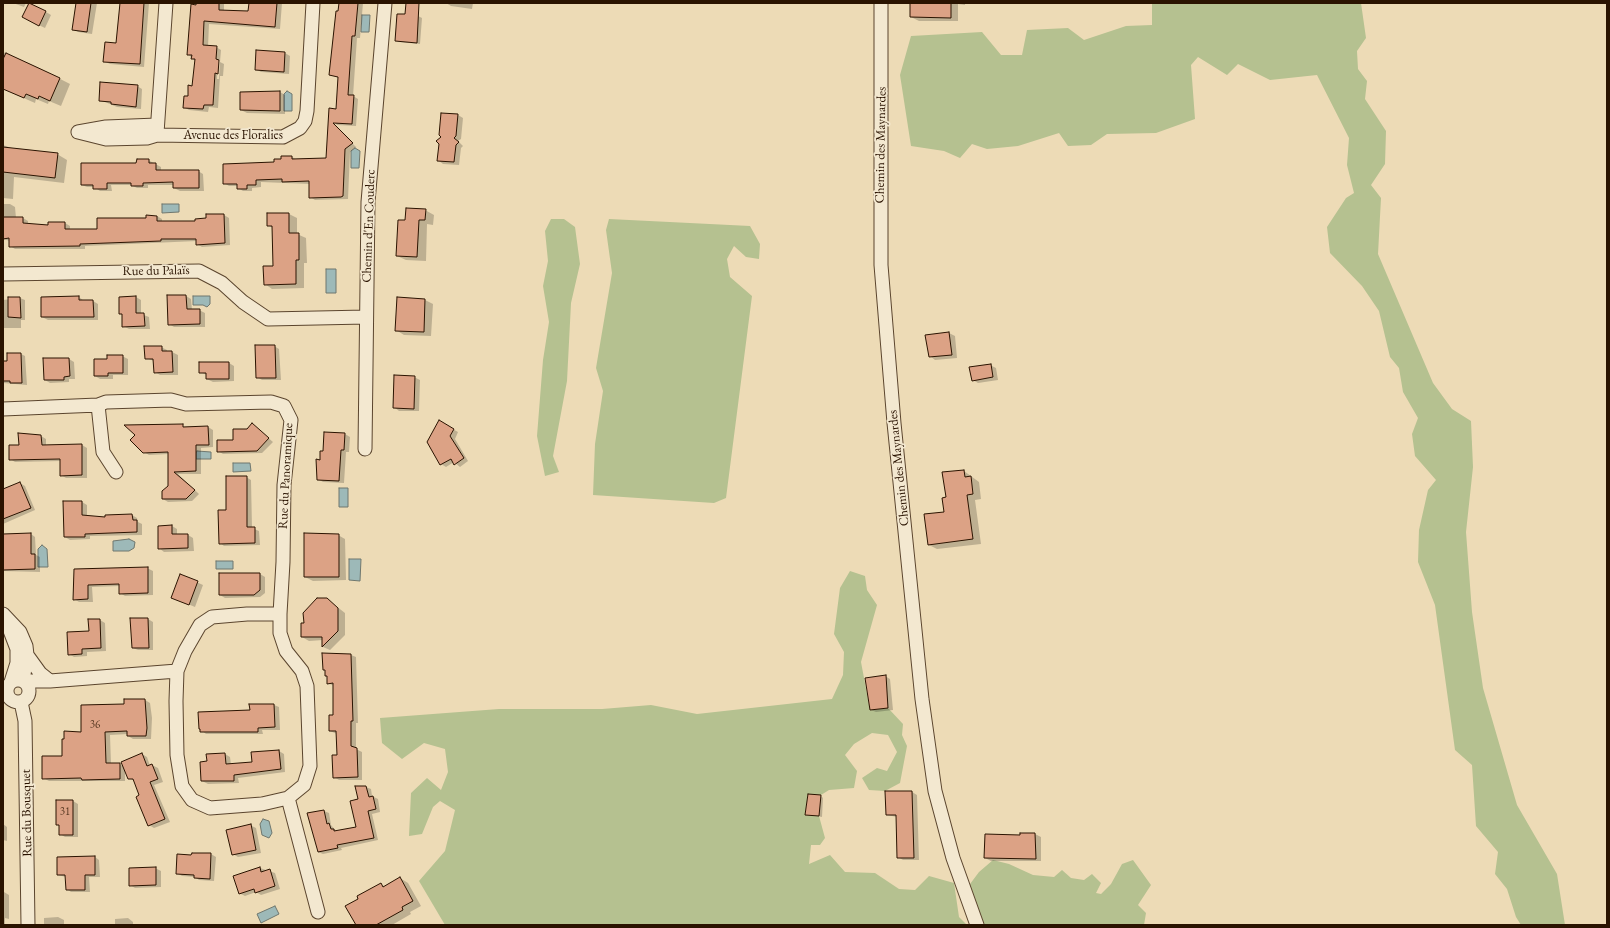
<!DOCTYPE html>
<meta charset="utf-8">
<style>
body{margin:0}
#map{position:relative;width:1610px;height:928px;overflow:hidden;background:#eddbb6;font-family:"EB Garamond",serif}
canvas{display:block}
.frame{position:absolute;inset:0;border:4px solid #2a1300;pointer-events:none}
</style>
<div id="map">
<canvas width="1610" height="928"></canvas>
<div class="frame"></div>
</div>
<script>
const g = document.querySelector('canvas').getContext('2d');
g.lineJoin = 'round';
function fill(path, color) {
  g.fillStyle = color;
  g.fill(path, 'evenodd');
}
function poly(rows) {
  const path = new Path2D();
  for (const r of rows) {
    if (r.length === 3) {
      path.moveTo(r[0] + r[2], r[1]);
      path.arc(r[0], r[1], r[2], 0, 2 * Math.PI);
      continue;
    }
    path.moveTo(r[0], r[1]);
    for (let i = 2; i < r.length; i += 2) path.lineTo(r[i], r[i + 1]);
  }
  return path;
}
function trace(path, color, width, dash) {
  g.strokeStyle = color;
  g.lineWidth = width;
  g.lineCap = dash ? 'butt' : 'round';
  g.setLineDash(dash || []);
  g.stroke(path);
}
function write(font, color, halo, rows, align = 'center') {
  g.font = font + ' "EB Garamond",serif';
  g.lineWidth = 3.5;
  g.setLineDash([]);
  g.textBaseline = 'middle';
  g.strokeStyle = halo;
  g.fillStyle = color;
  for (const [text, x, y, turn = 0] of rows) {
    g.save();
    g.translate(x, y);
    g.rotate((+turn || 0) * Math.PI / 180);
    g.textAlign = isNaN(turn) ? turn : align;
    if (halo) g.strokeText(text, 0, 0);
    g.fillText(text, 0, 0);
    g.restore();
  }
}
const green = poly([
 [1152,3,1361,3,1366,38,1357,51,1358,69,1367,81,1365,99,1386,131,1385,164,1371,185,1381,198,1378,254,1433,383,1452,409,1471,421,1473,467,1466,532,1472,612,1483,688,1517,805,1557,874,1565,925,1521,925,1516,917,1507,889,1495,874,1498,852,1476,826,1472,765,1455,750,1435,605,1418,562,1419,530,1428,490,1436,480,1415,456,1412,434,1418,418,1403,392,1399,368,1390,357,1379,311,1362,286,1330,253,1327,227,1346,198,1354,193,1347,165,1349,138,1317,75,1270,80,1238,64,1227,75,1198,57,1191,65,1195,119,1156,133,1107,134,1091,145,1068,146,1059,133,1018,146,987,149,972,144,960,158,944,151,911,146,900,75,911,36,982,32,1001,55,1022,55,1027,30,1068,28,1084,40,1126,26,1152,25],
 [551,219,564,219,575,227,580,264,571,303,567,381,553,456,559,472,545,476,537,436,543,360,549,322,543,286,548,261,545,231],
 [609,219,750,226,760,244,759,259,746,257,734,246,727,259,730,277,752,296,726,498,714,503,593,495,595,444,603,391,596,368,612,273,606,230],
 [850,571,865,576,867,590,877,605,861,662,870,710,888,708,903,724,902,735,907,746,900,783,885,791,869,790,862,778,877,768,887,771,897,752,888,735,872,733,854,744,845,755,857,771,854,788,829,790,821,795,808,795,805,815,819,816,825,838,820,845,811,845,809,864,830,855,845,872,875,873,899,889,915,890,929,876,954,883,959,917,967,925,445,925,419,881,445,851,455,810,440,801,433,807,422,834,409,836,411,793,427,778,441,790,448,772,445,749,424,743,402,759,382,743,380,718,499,709,602,709,651,705,697,714,832,699,843,675,844,652,834,634,840,588],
 [993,860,1009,864,1033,875,1054,877,1062,870,1071,878,1084,880,1092,874,1101,883,1096,893,1101,894,1111,884,1122,864,1133,860,1151,885,1138,905,1146,913,1144,925,983,925,970,884,979,872]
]);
const water = poly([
 [362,15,370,15,369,32,361,32,362,15],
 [287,91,292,94,292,111,284,111,284,94,287,91],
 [355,148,360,151,359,168,351,168,351,151,355,148],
 [162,204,179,204,179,212,162,213,162,204],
 [326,269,336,269,336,293,326,293,326,269],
 [193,296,210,296,210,304,207,307,203,305,193,305,193,296],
 [197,451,211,452,211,459,196,459,196,453,197,451],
 [233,463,250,463,251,471,233,472,233,463],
 [339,488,348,488,348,507,339,507,339,488],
 [129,539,135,542,134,548,129,551,113,551,113,541,129,539],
 [42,545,47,549,48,567,38,567,38,549,42,545],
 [349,559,361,559,360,581,349,580,349,559],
 [216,561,233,561,233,569,216,569,216,561],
 [263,819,269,821,272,833,269,838,262,835,260,824,263,819],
 [275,906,279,914,261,923,257,914,275,906]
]);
const shadow = poly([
 [13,3,26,3,24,7],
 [77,3,97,3,92,34,78,32,73,29],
 [121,3,149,3,144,67,110,64,104,61,117,44],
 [197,3,224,3,224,11,249,13,250,3,282,3,280,29,209,24,208,47,216,47,221,50,220,62,224,64,223,76,220,76,218,108,209,107,208,112,189,110,184,107,193,87,195,61,189,55],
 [218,60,220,60,219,79,217,79],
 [340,3,363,3,360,38,357,38,353,96,358,99,356,126,337,125,334,122,334,125,356,147,357,146,350,152,348,199,315,200,310,197,310,184,261,182,261,187,252,188,252,191,243,191,238,188,238,186,229,186,224,183,275,163,282,160,282,157,292,157,297,160,327,159,330,110,337,110,339,78,330,75],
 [446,3,473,3,472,9,451,6],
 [911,3,965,3,965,5,958,4,958,21,919,21,911,17],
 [46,12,51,15,45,28,28,20],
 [418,16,422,18,420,44,399,42,396,40],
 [3,52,37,67,70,84,61,106,49,101,48,104,36,99,35,103,3,89],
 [285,53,290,56,289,74,261,72,256,69],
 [137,86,142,89,141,109,117,107,100,100],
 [280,92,285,95,285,114,247,113,241,110],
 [442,114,458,115,463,118,461,139,458,141,463,146,461,148,459,165,443,164,438,160,443,137],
 [3,145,14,149,57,154,67,160,64,183,14,177,13,199,3,198],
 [148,160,161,167,161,171,198,171,203,174,204,191,180,191,174,188,174,185,148,185,148,188,137,188,131,185,111,185,112,191,100,191,94,187,87,187,82,185],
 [3,204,10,204,15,207,16,218,23,218,28,221,28,225,49,226,49,223,65,223,70,226,70,230,98,230,147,219,147,216,157,216,162,219,162,222,196,222,224,215,229,218,230,245,202,247,197,244,197,241,85,246,85,249,15,249,10,246,10,241,3,239],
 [425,210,434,215,433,225,427,224,426,261,406,260,397,256,405,221],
 [289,214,297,218,297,234,306,238,307,263,304,263,304,288,272,289,265,284,274,267,273,228,268,225],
 [186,296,191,299,192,310,199,310,205,313,205,327,174,327,169,324],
 [79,297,84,301,93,301,98,304,98,320,48,320,42,317],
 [136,297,141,300,141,314,149,317,150,329,129,329,123,326,123,315,120,313],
 [20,298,25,300,25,320,21,320,21,328,3,328,3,300],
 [425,300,433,304,431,336,404,335,396,330],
 [949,333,955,336,957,358,935,360,930,356,927,336],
 [274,346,279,349,281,380,262,380,257,377],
 [161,347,167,350,167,352,172,352,178,355,178,375,160,375,155,372,154,361,146,358],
 [21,354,25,356,27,385,3,383,3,362,8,362],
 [122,356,128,359,128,375,113,375,113,379,100,379,95,376,108,360],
 [44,359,69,359,74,362,75,379,69,379,69,382,50,383,45,380],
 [229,363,234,366,234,381,213,382,207,379,207,375,200,372],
 [990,365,996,368,998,380,978,383,973,380],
 [414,377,420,380,419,411,399,411,394,407],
 [440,422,458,432,455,439,468,461,460,467,454,462,446,467,441,464],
 [252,424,273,442,262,453,223,454,218,451,234,441],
 [127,426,208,427,213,430,213,447,201,448,201,474,178,474,199,494,192,501,168,502,163,499,169,486,169,454,149,455,144,452,136,435],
 [345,434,350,437,349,452,346,452,344,483,323,482,318,479,324,452],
 [41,436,46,439,46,446,82,445,87,448,87,478,66,478,61,475,61,461,15,462,10,459,20,446],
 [964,471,979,482,981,499,975,500,981,544,937,549,929,545],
 [246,477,251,480,252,528,259,531,260,545,224,546,220,543,228,511],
 [20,483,25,486,35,510,3,524,3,490],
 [82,502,87,505,87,517,106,518,106,516,132,515,137,518,138,522,142,524,142,535,90,536,90,539,70,540,65,537],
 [172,526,177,529,177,535,188,535,193,538,194,551,164,552,159,548],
 [31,534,35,537,36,555,40,557,40,572,3,571,3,555],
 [338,535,345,539,346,580,313,581,305,577],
 [147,568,153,571,153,595,125,596,120,593,120,586,92,587,93,602,79,602,74,599,75,570],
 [260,574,265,577,265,593,260,597,225,598,220,595],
 [181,575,203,585,195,607,178,600],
 [327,599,345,613,345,635,330,650,323,647,323,640,309,641,302,637,305,624],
 [132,619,148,619,153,622,153,650,138,650,133,648],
 [89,620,100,620,105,623,106,651,87,652,87,656,74,657,69,654,90,632],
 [351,655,356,657,358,723,356,723,356,749,362,752,362,780,339,780,334,777,338,756,337,734,330,731,334,716,334,686,328,683,328,677,326,675],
 [885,676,890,679,893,710,876,712,871,710],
 [145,700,150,703,152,718,151,739,133,739,128,736,128,734,110,735,111,764,119,764,125,767,142,754,147,757,150,766,152,765,158,768,163,782,154,785,170,822,154,828,149,825,135,781,129,778,125,768,125,781,49,781,43,778,82,733,125,705],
 [250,705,274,705,279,707,280,730,262,730,263,734,206,734,200,729,251,711],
 [279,751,284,754,285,772,238,778,239,783,208,784,202,781,208,762,225,754,230,757,231,765,253,763],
 [357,787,366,787,371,789,372,796,378,799,380,812,372,814,378,840,341,848,342,850,323,854,318,852,324,811,329,813,331,825,337,832,357,827,359,800],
 [912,792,917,795,919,860,903,860,898,857,897,817,887,815],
 [821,796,823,798,822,817,806,814],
 [73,801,78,804,78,837,65,837,60,834,60,826,57,824],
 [3,824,7,827,7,841,3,840,4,892,9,895,9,919,5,918,5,925,3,925],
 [250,825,256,828,261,853,238,857,233,854],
 [1021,834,1035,834,1041,837,1041,861,991,861,985,858],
 [211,854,216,857,214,881,199,880,195,877,182,876,177,873,192,856],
 [95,857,99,860,100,877,89,877,90,892,71,892,67,889,66,877,58,875],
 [155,868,161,871,161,887,135,888,130,885],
 [260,868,275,873,280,889,261,895,256,892,245,896,239,893],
 [400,878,408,883,421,906,410,912,411,914,392,925,357,925,381,884,385,887],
 [58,917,64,920,64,925,44,925,44,918],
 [128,918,133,922,133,925,115,925,115,919]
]);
const building = poly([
 [29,3,46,11,39,26,22,17,29,3],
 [76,3,91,3,87,32,72,30,76,3],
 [120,3,144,3,140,64,103,62,105,42,116,43,120,3],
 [196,3,219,3,219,10,248,11,249,3,277,3,275,27,204,21,203,45,217,46,216,59,219,60,218,74,215,73,213,105,204,105,203,109,183,108,184,96,188,96,188,85,192,86,195,59,191,59,192,55,187,55,191,4,196,5,196,3],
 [339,3,358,3,355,36,352,36,348,95,354,95,352,124,333,123,353,143,345,149,343,196,341,197,309,198,309,181,282,182,282,179,256,180,256,185,247,185,247,189,237,189,237,184,223,184,223,164,274,162,274,159,281,159,281,156,292,156,292,159,326,158,329,108,336,109,338,77,329,75,336,11,338,11,339,3],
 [406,3,419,3,417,43,395,41,397,14,405,14,406,3],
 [910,3,951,3,951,18,910,17,910,3],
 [256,50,285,52,284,72,255,70,256,50],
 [6,53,60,78,50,101,39,96,38,99,26,94,24,98,3,89,3,59,6,53],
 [100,82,138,85,136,107,111,104,111,102,99,101,100,82],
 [280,91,280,111,240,110,240,92,280,91],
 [441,113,458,114,456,136,454,138,459,142,456,145,454,162,437,161,439,144,436,141,441,137,439,135,441,113],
 [3,147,58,153,55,178,3,172,3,147],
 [137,159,149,159,149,163,156,163,156,170,199,170,199,188,173,188,173,182,143,183,143,186,131,186,131,183,107,183,107,189,93,189,93,185,81,185,81,163,136,163,137,159],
 [406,208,426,209,425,220,419,220,417,257,396,256,398,220,405,220,406,208],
 [267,213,289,213,289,233,299,233,299,260,296,260,296,284,264,285,263,266,273,266,272,226,267,226,267,213],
 [206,214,224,214,225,243,196,245,196,239,161,239,161,241,80,244,80,246,9,247,9,238,3,239,3,217,23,217,23,223,48,225,48,222,65,222,65,229,97,229,97,218,146,218,146,215,157,216,157,221,195,221,195,219,206,218,206,214],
 [167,295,186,295,187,309,200,309,200,324,168,325,167,295],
 [79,296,79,300,93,300,94,317,41,317,41,297,79,296],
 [136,296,136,313,144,313,145,326,122,327,122,314,119,314,119,297,136,296],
 [8,297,20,297,21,318,8,317,8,297],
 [397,297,425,299,424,332,395,331,397,297],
 [949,332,952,355,929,357,925,335,949,332],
 [255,345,275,345,276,378,256,378,255,345],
 [144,346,162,346,162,351,172,351,173,372,154,373,153,359,145,359,144,346],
 [7,353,21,353,22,383,10,383,10,381,3,381,3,361,7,361,7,353],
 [107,355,123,355,123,373,108,373,108,376,94,376,94,359,107,359,107,355],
 [43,358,69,358,70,376,64,377,64,380,44,380,43,358],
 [199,362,229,362,229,379,206,379,206,373,199,373,199,362],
 [991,364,993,377,972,381,969,367,991,364],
 [394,375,415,376,414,409,393,408,394,375],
 [439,420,454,429,450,436,464,458,454,465,451,459,440,465,427,442,439,420],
 [252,423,269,438,257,451,217,452,217,440,233,440,233,429,247,429,252,423],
 [183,424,183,427,208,426,209,445,196,445,196,471,174,472,195,490,186,499,162,499,162,491,168,486,168,452,143,453,130,440,135,435,124,425,183,424],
 [324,432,345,433,344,450,341,450,339,481,317,480,316,459,320,460,320,451,323,451,324,432],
 [18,433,41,435,42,445,82,444,82,475,60,476,60,459,9,460,9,445,19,445,18,433],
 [964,470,965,477,971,476,973,494,967,495,973,539,928,545,924,514,944,512,942,498,946,497,942,472,964,470],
 [226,476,247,476,247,527,255,527,255,543,219,544,218,510,226,510,226,476],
 [20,482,31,508,3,519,3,489,20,482],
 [63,501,82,501,82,515,105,517,105,515,132,514,133,520,137,520,137,532,85,534,85,537,64,537,63,501],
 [172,525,172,534,188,534,188,548,158,549,158,526,172,525],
 [31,533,31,554,35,554,35,569,3,570,3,534,31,533],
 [304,533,339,534,339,577,304,577,304,533],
 [148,567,148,593,119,594,119,584,88,585,88,599,73,600,74,569,148,567],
 [219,573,260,573,260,590,254,595,219,595,219,573],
 [180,574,198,581,189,605,171,598,180,574],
 [317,598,327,598,338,608,338,631,322,647,322,637,301,637,301,623,304,623,303,613,317,598],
 [130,618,148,618,149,648,132,648,130,618],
 [88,619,100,619,101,648,82,649,82,654,68,655,67,632,89,631,88,619],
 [322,653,351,654,353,721,351,721,351,746,357,748,358,777,333,778,332,755,337,755,336,731,329,731,329,715,333,715,333,683,327,684,327,676,325,676,325,670,323,670,322,653],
 [886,675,888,708,870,710,865,678,886,675],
 [124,699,145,699,147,728,146,736,127,736,127,731,105,732,106,763,120,763,120,779,82,780,81,778,42,779,42,756,62,756,62,739,64,739,64,731,81,732,81,705,124,704,124,699],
 [249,704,274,704,275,727,258,728,258,732,200,732,200,729,199,729,198,712,250,710,249,704],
 [279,750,281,769,234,775,234,781,201,781,200,762,207,761,206,754,225,753,226,764,252,762,251,752,279,750],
 [142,753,147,766,152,764,158,779,150,782,165,819,148,826,136,797,139,795,133,779,128,779,121,762,142,753],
 [355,786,366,786,369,797,373,796,376,809,368,811,374,838,337,845,338,848,318,852,307,813,324,810,327,824,329,823,331,829,334,829,334,831,356,827,350,801,358,799,355,786],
 [885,791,912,791,914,858,897,858,896,815,886,815,885,791],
 [808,794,821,795,819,816,805,815,808,794],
 [56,800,73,800,73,835,59,835,59,825,56,825,56,800],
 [251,824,256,850,232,855,226,830,251,824],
 [1020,833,1035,833,1036,859,984,858,985,834,1020,835,1020,833],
 [192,853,211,853,210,879,194,878,194,875,176,874,177,854,191,855,192,853],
 [95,856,95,875,85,875,85,890,66,890,65,875,57,875,57,857,95,856],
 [156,867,156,885,129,886,129,868,156,867],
 [260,867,261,872,270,869,275,886,255,893,254,889,239,894,233,876,260,867],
 [400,877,413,901,402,907,403,910,376,925,356,925,345,906,358,899,357,896,381,883,383,887,400,877]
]);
const street = poly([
 [881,3,881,265,894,423,922,699,935,791,953,858,977,925],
 [157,125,106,127,78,132,106,139,147,138,157,135,283,137,300,128,305,121,307,111,313,3],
 [157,133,166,3],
 [3,274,199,271,222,283,243,302,268,319,366,317],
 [98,405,103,452,116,472],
 [3,409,98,405,106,402,171,400,186,404,271,402,284,406,291,420,284,485,283,562,280,614],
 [365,449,368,202,385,3],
 [3,614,20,632,26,646,27,655,23,681,50,681,177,671],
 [247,614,280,614,280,633,286,651,302,671,307,686,310,766,304,785,288,798,262,804,210,808,192,800,182,786,177,755,176,701,177,671,185,651,200,625,212,617,247,614],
 [7,623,17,649,17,663,11,682],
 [27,655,40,673,50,681],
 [18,691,11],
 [21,702,25,721,28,925],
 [288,798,318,912]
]);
const numberNames = [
 ["36",95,725],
 ["31",65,812]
];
const streetNames = [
 ["Avenue des Floralies",233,135],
 ["Chemin des Maynardes",881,145,-89],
 ["Chemin d'En Couderc",369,226,-88],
 ["Rue du Palaïs",156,271,-1],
 ["Chemin des Maynardes",899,468,-96],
 ["Rue du Panoramique",286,476,-87],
 ["Rue du Bousquet",27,813,-91]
];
fill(green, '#b5c190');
fill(water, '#9db9b8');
trace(water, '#6f776e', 1);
fill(shadow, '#0003');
fill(building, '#dca285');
trace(building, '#2a1300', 1);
trace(street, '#5b452e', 15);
trace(street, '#f3e8d0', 13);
write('11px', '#563721', null, numberNames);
write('13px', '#2a1300', '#f3e8d0', streetNames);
</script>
